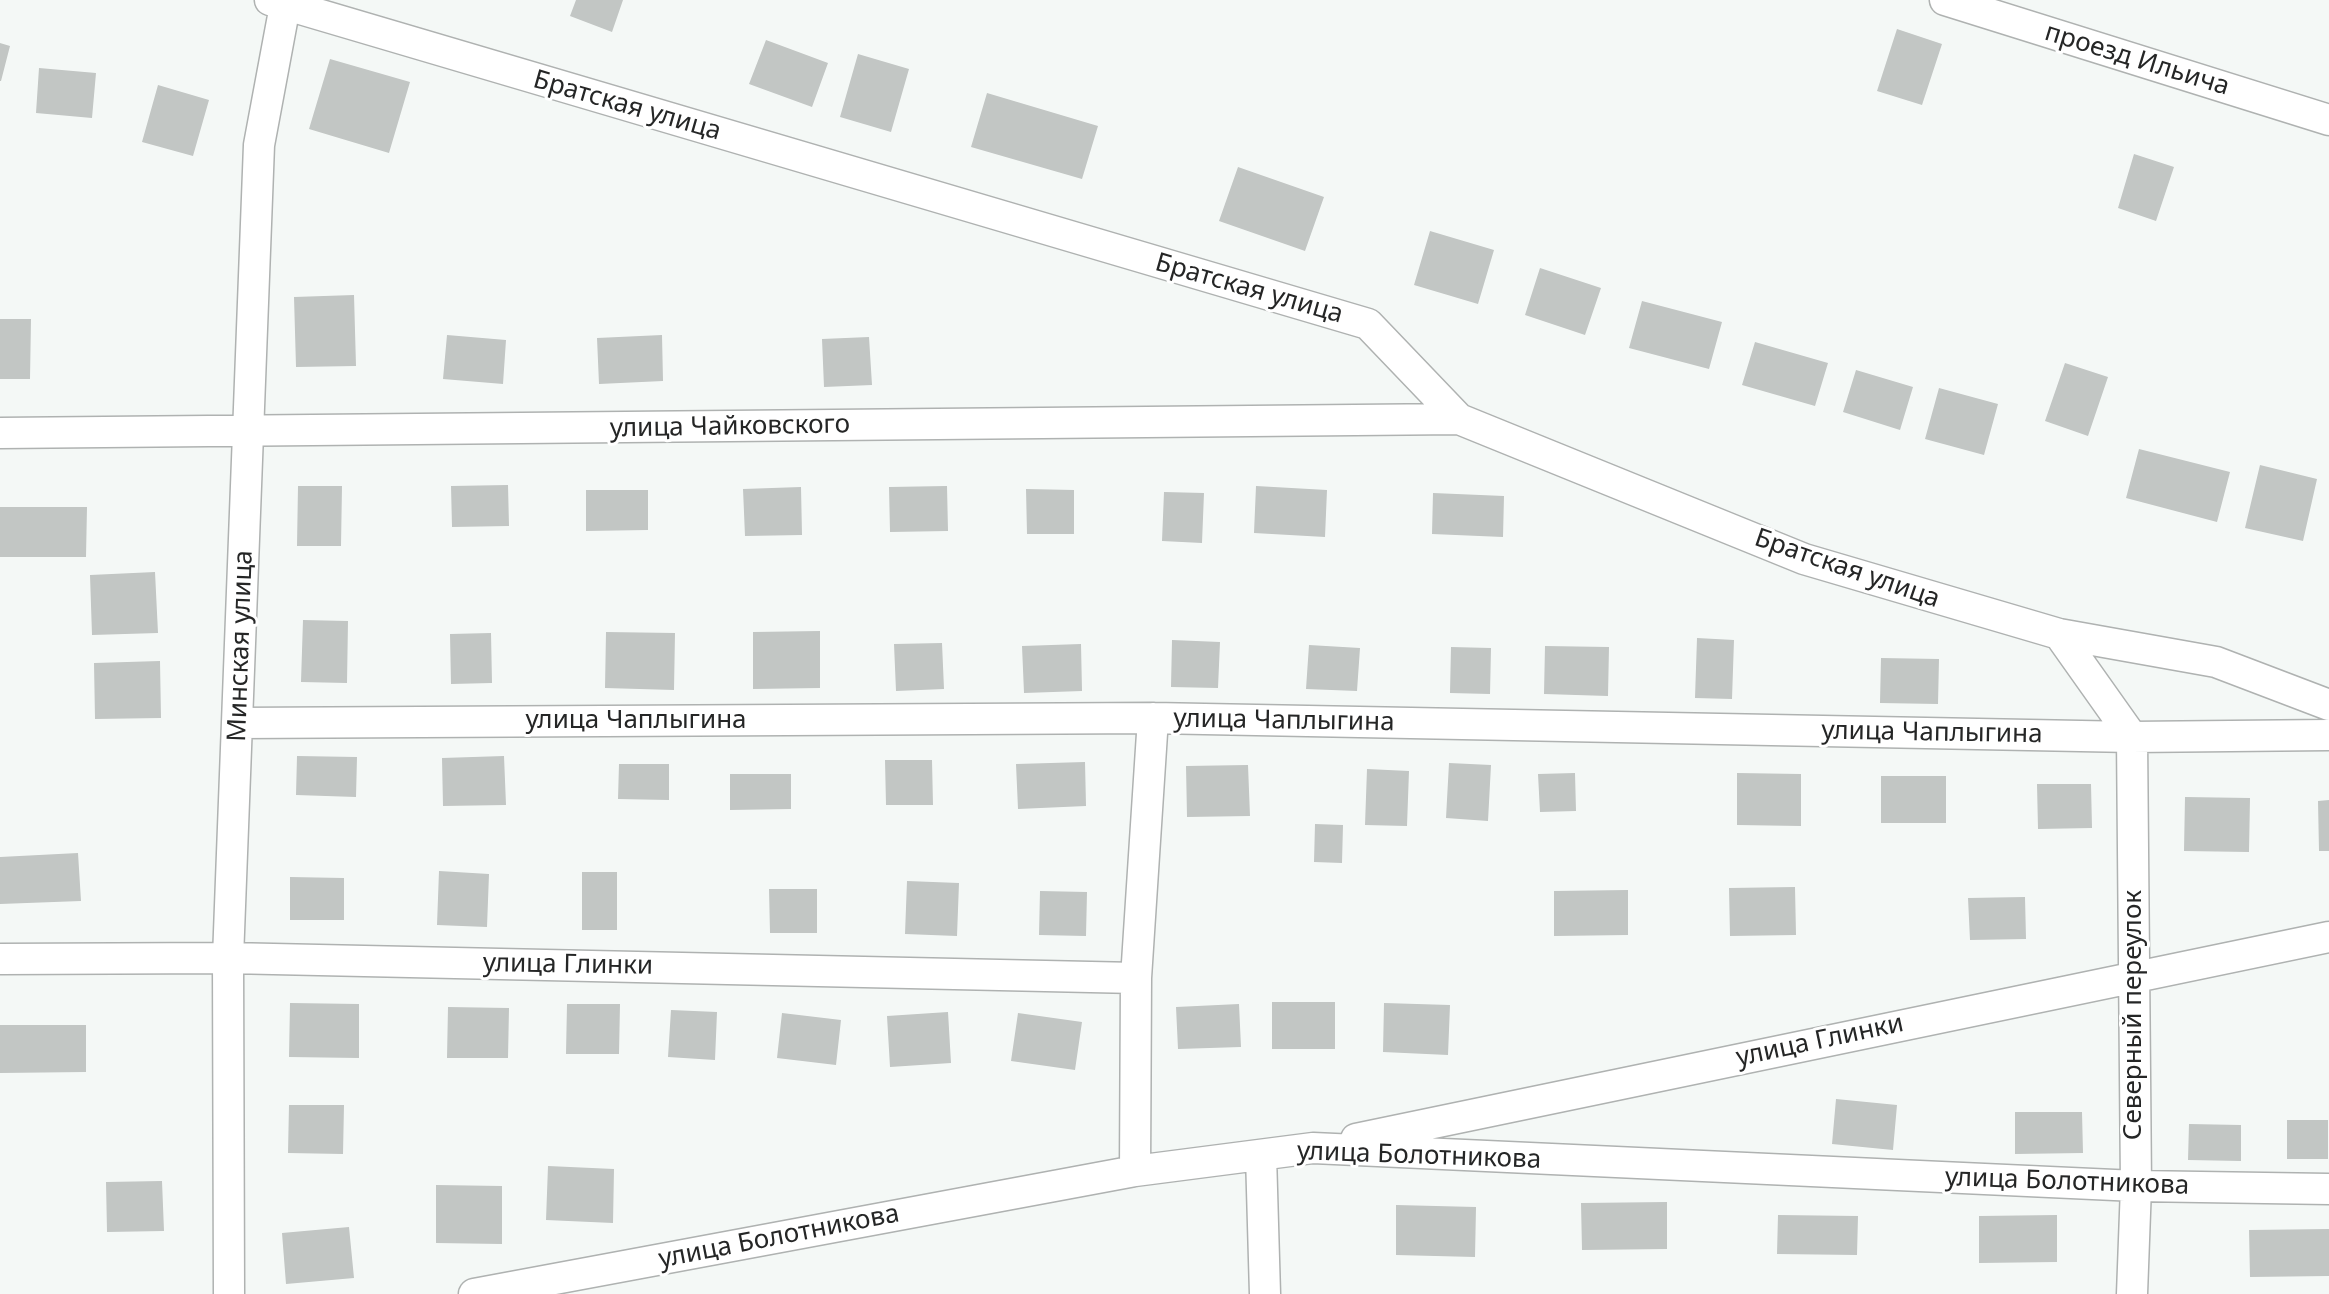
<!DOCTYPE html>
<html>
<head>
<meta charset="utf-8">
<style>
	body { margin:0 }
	canvas { display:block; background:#f4f8f6 }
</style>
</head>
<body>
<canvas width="2329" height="1294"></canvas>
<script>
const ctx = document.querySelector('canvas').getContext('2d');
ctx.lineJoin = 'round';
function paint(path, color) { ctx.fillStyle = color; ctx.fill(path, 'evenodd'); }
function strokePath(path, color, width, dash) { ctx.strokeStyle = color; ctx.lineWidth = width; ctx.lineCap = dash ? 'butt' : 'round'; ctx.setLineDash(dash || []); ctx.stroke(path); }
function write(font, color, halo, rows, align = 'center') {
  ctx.font = font + ' "Noto Sans",sans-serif'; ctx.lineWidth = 6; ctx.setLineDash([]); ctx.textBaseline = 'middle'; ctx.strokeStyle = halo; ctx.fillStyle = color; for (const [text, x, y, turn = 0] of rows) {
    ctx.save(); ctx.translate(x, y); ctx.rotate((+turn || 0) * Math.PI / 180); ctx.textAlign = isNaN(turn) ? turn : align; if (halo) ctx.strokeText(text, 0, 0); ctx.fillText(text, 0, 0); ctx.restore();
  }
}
paint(new Path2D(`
	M576 0H623L612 32 570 16Z
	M1897 29 1942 44 1922 105 1877 91Z
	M766 40 828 63 812 107 749 84Z
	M0 43 10 46 1 81H0Z
	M858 54 909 69 891 132 840 117Z
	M330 59 410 82 389 153 309 129Z
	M39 68 96 73 92 118 36 113Z
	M158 85 209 100 193 156 142 142Z
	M987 93 1098 126 1082 179 971 147Z
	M2134 154 2174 167 2156 221 2118 208Z
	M1238 167 1324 197 1305 251 1219 221Z
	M1430 231 1494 250 1478 304 1414 285Z
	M1540 268 1601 288 1585 335 1525 315Z
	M354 295 356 366 296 367 294 297Z
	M1642 301 1722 322 1709 369 1629 348Z
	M0 319H31L30 379H0Z
	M447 335 506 340 503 384 443 379Z
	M662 335 663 381 599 384 597 338Z
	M869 337 872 385 824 387 822 339Z
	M1755 342 1828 363 1815 406 1742 385Z
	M2065 363 2108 377 2088 436 2045 421Z
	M1856 370 1913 387 1900 430 1843 412Z
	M1939 388 1998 404 1984 455 1925 439Z
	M2139 449 2230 472 2217 522 2126 498Z
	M2260 465 2317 479 2303 541 2245 528Z
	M508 485 509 526 452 527 451 486Z
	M298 486H342L341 546H297Z
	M947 486 948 531 890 532 889 487Z
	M1256 486 1327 490 1325 537 1254 533Z
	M801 487 802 535 745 536 743 489Z
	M1026 489 1074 490V534H1027Z
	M586 490H648V530L586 531Z
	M1164 492 1204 493 1202 543 1162 541Z
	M1433 493 1504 496 1503 537 1432 534Z
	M0 507H87L86 557H0Z
	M155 572 158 633 92 635 90 575Z
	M303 620 348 621 347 683 301 682Z
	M820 631V688L753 689V632Z
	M606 632 675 633 674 690 605 688Z
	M491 633 492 683 451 684 450 634Z
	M1697 638 1734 640 1732 699 1695 698Z
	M1172 640 1220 642 1218 688 1171 687Z
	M942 643 944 689 896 691 894 644Z
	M1081 644 1082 691 1024 693 1022 646Z
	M1309 645 1360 648 1357 691 1306 689Z
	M1545 646 1609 647 1608 696 1544 694Z
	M1451 647 1491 648 1490 694 1450 693Z
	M1881 658 1939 659 1938 704 1880 703Z
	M160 661 161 718 95 719 94 663Z
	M297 756 357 757 356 797 296 795Z
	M504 756 506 805 443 806 442 758Z
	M885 760H932L933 805H886Z
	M1085 762 1086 806 1018 809 1016 764Z
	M1449 763 1491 765 1488 821 1446 818Z
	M619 764H669V800L618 799Z
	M1248 765 1250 816 1187 817 1186 766Z
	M1367 769 1409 771 1407 826 1365 825Z
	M1575 773 1576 811 1540 812 1538 774Z
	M1737 773 1801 774V826L1737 825Z
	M730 774H791V809L730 810Z
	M1881 776H1946V823H1881Z
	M2037 784H2091L2092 828 2038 829Z
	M2185 797 2250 798 2249 852 2184 851Z
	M2329 800V851H2319L2318 801Z
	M1315 824 1343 825 1342 863 1314 862Z
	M78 853 81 901 0 904V857Z
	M439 871 489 874 487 927 437 925Z
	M582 872H617V930H582Z
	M290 877 344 878V920H290Z
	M907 881 959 883 957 936 905 934Z
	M1795 887 1796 935 1730 936 1729 888Z
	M769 889H817V933H770Z
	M1628 890V935L1554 936V891Z
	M1040 891 1087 892 1086 936 1039 935Z
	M2025 897 2026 939 1970 940 1968 898Z
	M1272 1002H1335V1049H1272Z
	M290 1003 359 1004V1058L289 1057Z
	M1384 1003 1450 1005 1448 1055 1383 1052Z
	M567 1004H620L619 1054H566Z
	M1239 1004 1241 1047 1178 1049 1176 1007Z
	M448 1007 509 1008 508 1058H447Z
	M671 1010 717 1012 715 1060 668 1057Z
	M948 1012 951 1063 890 1067 887 1016Z
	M782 1013 841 1020 836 1065 777 1058Z
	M1018 1013 1082 1022 1075 1070 1011 1061Z
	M0 1025H86V1072L0 1073Z
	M1836 1099 1897 1105 1893 1150 1832 1144Z
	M289 1105H344L343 1154 288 1153Z
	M2015 1112H2082L2083 1153 2015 1154Z
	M2287 1120H2328V1159H2287Z
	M2189 1124 2241 1125V1161L2188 1160Z
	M548 1166 614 1169 613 1223 546 1220Z
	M162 1181 164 1231 107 1232 106 1182Z
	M436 1185 502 1186V1244L436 1243Z
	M1667 1202V1249L1582 1250 1581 1203Z
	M1396 1205 1476 1207 1475 1257 1396 1255Z
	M1778 1215 1858 1216 1857 1255 1777 1254Z
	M2057 1215V1262L1979 1263V1216Z
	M349 1227 354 1278 286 1284 282 1233Z
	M2329 1229V1276L2250 1277 2249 1230Z`), '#c2c6c4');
const street = new Path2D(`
	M270 0 1368 324 1459 419 1804 559 2059 634 2132 737 2136 1186 2132 1294
	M1945 0 2329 120
	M0 433 1459 419
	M2059 634 2216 662 2329 705
	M238 723 1153 718 2132 737 2329 735
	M0 959 228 958 1136 978
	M1356 1139 2329 937
	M1261 1155 1265 1294
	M1135 1171 1136 978 1153 718
	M229 1294 228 958 259 145 286 0
	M474 1294 1135 1171 1313 1148 2136 1186 2329 1189`);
strokePath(street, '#afb2b1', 33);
strokePath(street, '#fff', 30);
write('26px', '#252626', '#fff', [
	["проезд Ильича",2137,60,17],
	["Братская улица",627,106,16],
	["Братская улица",1249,289,16],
	["улица Чайковского",730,427,-1],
	["Братская улица",1847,569,19],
	["Минская улица",241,646,-88],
	["улица Чаплыгина",636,721],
	["улица Чаплыгина",1284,721,1],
	["улица Чаплыгина",1932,733,1],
	["улица Глинки",568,965,1],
	["Северный переулок",2134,1015,-90],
	["улица Глинки",1820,1041,-12],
	["улица Болотникова",1419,1156,2],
	["улица Болотникова",2067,1182,2],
	["улица Болотникова",779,1237,-11]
]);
</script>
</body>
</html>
